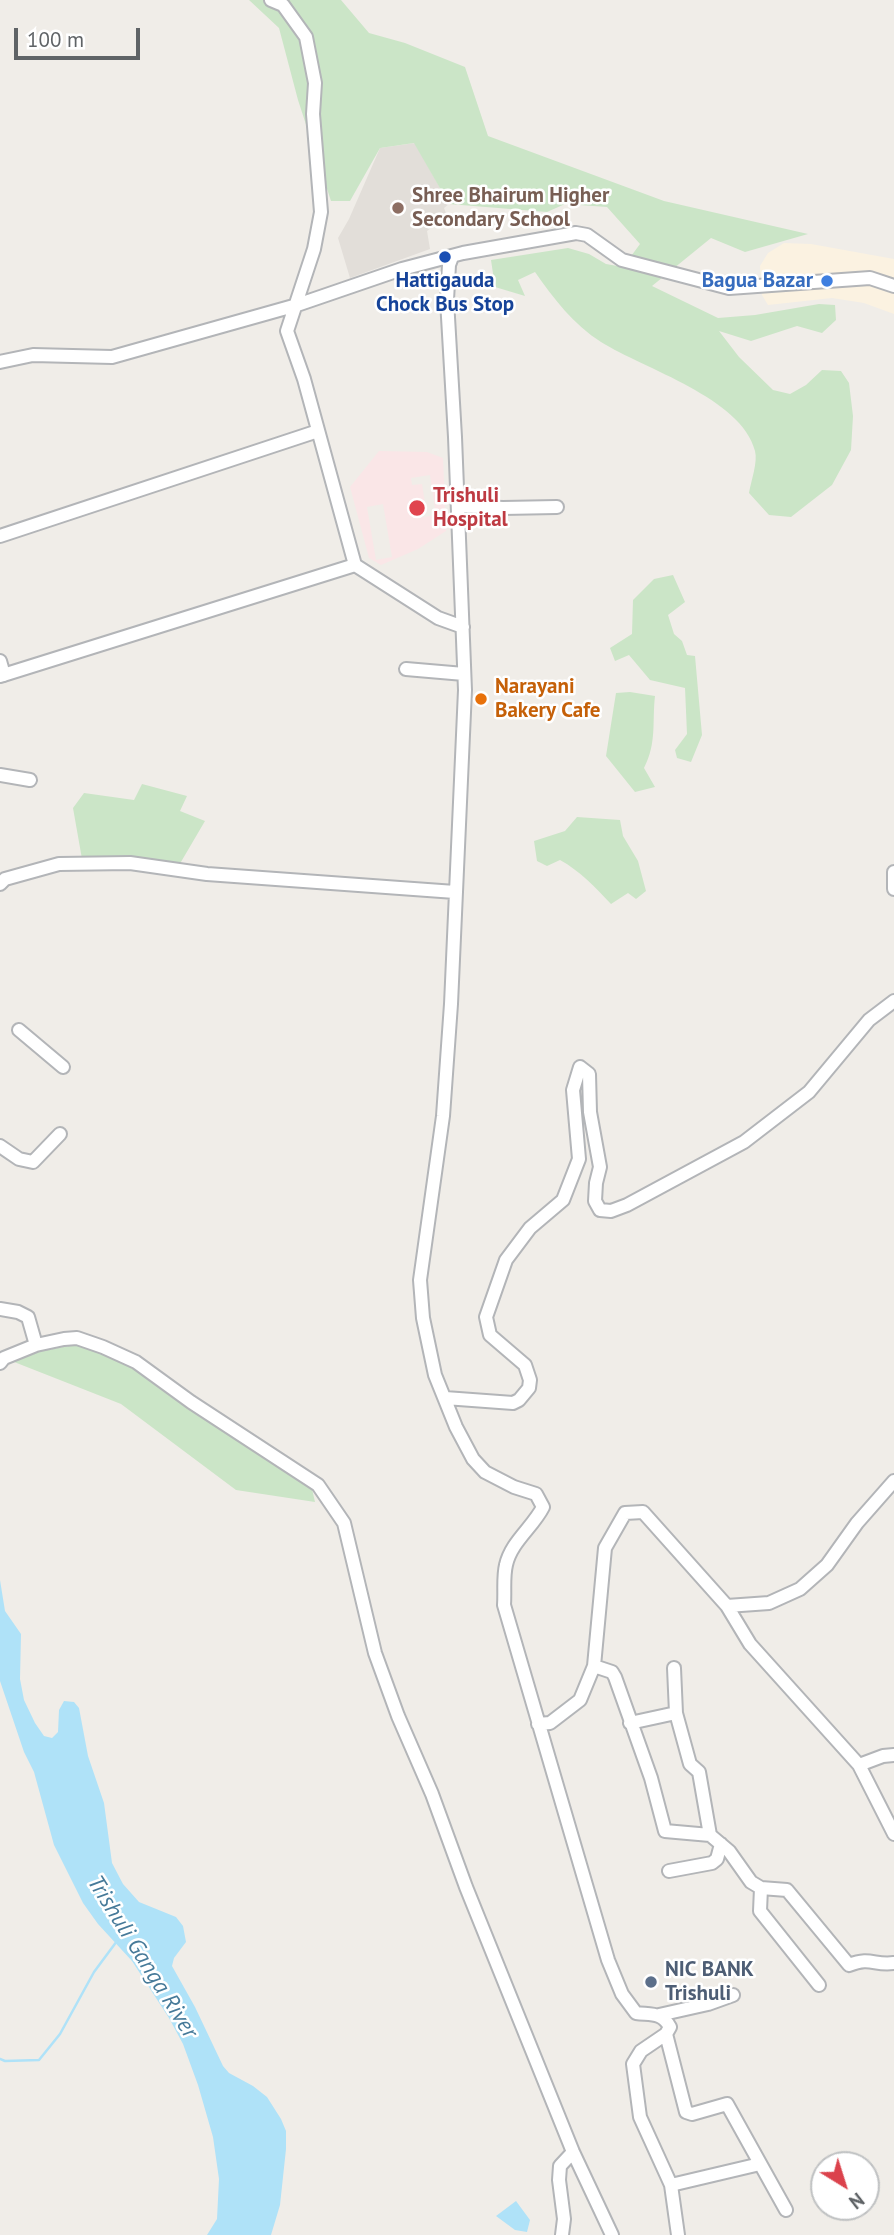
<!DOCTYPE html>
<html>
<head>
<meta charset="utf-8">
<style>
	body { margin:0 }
	#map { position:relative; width:894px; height:2235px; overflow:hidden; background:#f0ede8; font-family:"PT Sans",sans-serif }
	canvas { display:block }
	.north { position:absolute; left:810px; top:2151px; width:70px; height:70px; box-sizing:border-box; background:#fff; border:2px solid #bfc1c2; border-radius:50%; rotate:142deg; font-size:19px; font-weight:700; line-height:28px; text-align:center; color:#5f6366 }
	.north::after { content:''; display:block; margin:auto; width:24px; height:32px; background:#db424c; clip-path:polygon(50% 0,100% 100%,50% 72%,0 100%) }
	.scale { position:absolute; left:14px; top:28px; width:126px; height:32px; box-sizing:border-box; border:4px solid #5f6366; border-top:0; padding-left:9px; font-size:21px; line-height:24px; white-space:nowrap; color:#5f6366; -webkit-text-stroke:5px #fff; paint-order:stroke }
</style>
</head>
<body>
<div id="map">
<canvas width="894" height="2235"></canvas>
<div class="north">N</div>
<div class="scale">100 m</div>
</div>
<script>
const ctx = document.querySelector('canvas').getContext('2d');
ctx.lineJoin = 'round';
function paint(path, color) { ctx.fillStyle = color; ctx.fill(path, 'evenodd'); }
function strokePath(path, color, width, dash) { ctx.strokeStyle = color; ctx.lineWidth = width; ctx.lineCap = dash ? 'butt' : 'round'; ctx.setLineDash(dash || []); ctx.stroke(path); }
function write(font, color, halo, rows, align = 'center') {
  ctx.font = font + ' "PT Sans",sans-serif'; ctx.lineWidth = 5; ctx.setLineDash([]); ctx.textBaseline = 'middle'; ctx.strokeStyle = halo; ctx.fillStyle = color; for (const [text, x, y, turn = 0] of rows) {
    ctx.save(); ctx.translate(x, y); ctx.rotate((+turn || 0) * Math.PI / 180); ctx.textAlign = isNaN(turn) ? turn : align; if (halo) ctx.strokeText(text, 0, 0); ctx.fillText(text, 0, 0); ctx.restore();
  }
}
paint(new Path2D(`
	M784 243 811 244 894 259V314L864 303 832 298 768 305 762 295 760 266 768 253Z`), '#fbf2e1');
paint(new Path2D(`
	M415 143 449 204 444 208 447 216 427 231 430 249 350 278 338 238 349 219 380 148Z`), '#e2ded9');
paint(new Path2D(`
	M379 451 427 452 443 458 446 531 418 549 381 565 369 558 350 487ZM430 475 436 515 418 518 417 510 426 509 422 484 412 485 411 478ZM383 504 392 557 376 560 367 507Z`), '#fae6e7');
paint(new Path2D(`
	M249 0H341L369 33 405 43 465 67 488 136 664 201 808 234 745 252 711 238 652 286 718 318 755 315 819 304 835 305 836 320 822 333 797 326 751 341 719 331 739 357 773 390 790 394 806 385 822 370 841 371 849 383 853 416 851 450 832 485 791 517 769 515 749 493C751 481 758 462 755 451 742 398 644 369 601 342 574 325 553 298 535 272L518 280 525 296 495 287 491 260 568 248 589 254 606 264 623 267 640 244 607 207 565 204 547 212 449 204 414 143 380 148 350 201H331L298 100 279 28Z
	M673 575 685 602 668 615 674 634 682 641 687 655 695 656 702 735 691 762 677 758 675 750 687 734 685 688 650 680 629 655 615 661 610 648 632 634 633 600 654 579Z
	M630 692 655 696C652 722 657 743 644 768L655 787 635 792 606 756 616 693Z
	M142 784 187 796 180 811 205 821 178 867 82 859 73 808 84 793 134 800Z
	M577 817 620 820 623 836 638 861 646 891 636 899 628 893 611 904C595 887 580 871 560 860L547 866 537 861 534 841 565 831Z
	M90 1342 191 1402 310 1480 315 1502 236 1490 121 1404 4 1358Z`), '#cbe5c7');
paint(new Path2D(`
	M0 1580 5 1611 21 1634 20 1679 24 1700 35 1723 44 1736 52 1738 58 1732 59 1710 64 1701 74 1702 79 1708 88 1756 104 1803 112 1863 123 1884 139 1902 176 1917 183 1926 186 1942 174 1958 172 1966 195 2007 223 2066 229 2073 253 2086 267 2097 281 2119 286 2131V2149L280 2205 271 2235H207L217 2219 219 2179 213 2137 198 2085 183 2044 169 2018 132 1961 98 1924 83 1903 54 1845 34 1772 24 1752 0 1681Z
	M516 2201 530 2220 527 2232 515 2230 496 2216Z`), '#afe2f8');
strokePath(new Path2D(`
	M0 2059 5 2061 39 2060 60 2034 94 1972 117 1941`), '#afe2f8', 2.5);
const minor = new Path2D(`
	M271 0 283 5 306 37 315 83 313 114 321 212 314 249 287 331 304 379 355 565 438 618 463 627
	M452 257 449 265 447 300 455 437 465 690 451 1004 443 1116 420 1280 423 1318 435 1375 456 1427 473 1459 485 1472 514 1487 536 1494 543 1507C533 1527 511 1542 506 1565 503 1577 505 1592 504 1605L608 1960 622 1994 636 2013C651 2015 662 2012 670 2027L666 2034 641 2051 633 2064 640 2117 671 2185 678 2235
	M0 362 33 355 112 357 297 305 402 269 463 253 576 233 587 235 622 260 729 288 870 278 894 286
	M458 506 503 508 557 507
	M0 536 318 431
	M0 661 4 675
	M406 669 464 674
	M0 676 355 565
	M0 775 30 780
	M894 872V889
	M0 884 5 879 59 864 130 863 207 874 455 892
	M19 1030 63 1067
	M0 1146 19 1159 33 1162 60 1134
	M0 1309 18 1312 28 1317 36 1345
	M0 1363 4 1358 36 1345 64 1339 77 1338 103 1347 136 1362 191 1402 318 1485 344 1523 375 1653 398 1716 432 1794 466 1887 573 2152 612 2235
	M445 1398 513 1403 519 1400 529 1388 530 1380 525 1365 490 1335 486 1317 506 1260 530 1228 563 1200 579 1159 573 1090 580 1067 589 1074 590 1112 600 1167 596 1183 595 1201 600 1210 611 1211 627 1205 744 1142 809 1092 869 1020 894 1001
	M727 1606 769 1603 800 1589 827 1565 857 1523 894 1481
	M594 1666 612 1672 615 1677 651 1778 665 1831 710 1835 729 1851 751 1882 761 1888 787 1890 849 1965C871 1956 874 1966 894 1963
	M674 1668 676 1713
	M630 1723 676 1713 690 1764 699 1772 710 1835
	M538 1724 550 1723 580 1700 594 1666 605 1548 625 1513 643 1512 727 1606 750 1644 859 1765 894 1834
	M859 1765 883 1756 894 1755
	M669 1871 712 1863 717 1859 721 1844
	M761 1888 760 1911 819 1985
	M659 2015 708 2004 733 1995
	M666 2034 686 2112 692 2114 727 2104 786 2210
	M671 2185 760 2164
	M562 2235 564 2219 559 2180 560 2166 573 2152`);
strokePath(minor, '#b3b5b8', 16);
strokePath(minor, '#fff', 12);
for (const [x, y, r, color] of [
	[398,208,7,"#8d6e63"],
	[445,257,7,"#1a4fb4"],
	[827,281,7,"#3f7fe0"],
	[417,508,9,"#e0444e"],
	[481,699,7,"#e8710a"],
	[651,1982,7,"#5c6f8a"]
]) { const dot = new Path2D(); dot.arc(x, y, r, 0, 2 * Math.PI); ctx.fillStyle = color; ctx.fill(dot); strokePath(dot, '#fff', 2.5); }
write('bold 21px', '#785e54', '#fff', [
	["Shree Bhairum Higher",412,196],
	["Secondary School",412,220]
], 'left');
write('bold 21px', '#164399', '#fff', [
	["Hattigauda",445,281],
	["Chock Bus Stop",445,305]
]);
write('bold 21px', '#366cbe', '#fff', [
	["Bagua Bazar",813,281]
], 'right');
write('bold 21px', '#be3a42', '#fff', [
	["Trishuli",433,496],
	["Hospital",433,520]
], 'left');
write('bold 21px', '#c56008', '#fff', [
	["Narayani",495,687],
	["Bakery Cafe",495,711]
], 'left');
write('bold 21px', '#4e5e75', '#fff', [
	["NIC BANK",665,1970],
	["Trishuli",665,1994]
], 'left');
write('italic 23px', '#467a99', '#fff', [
	["Trishuli Ganga River",142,1957,58]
]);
</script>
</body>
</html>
